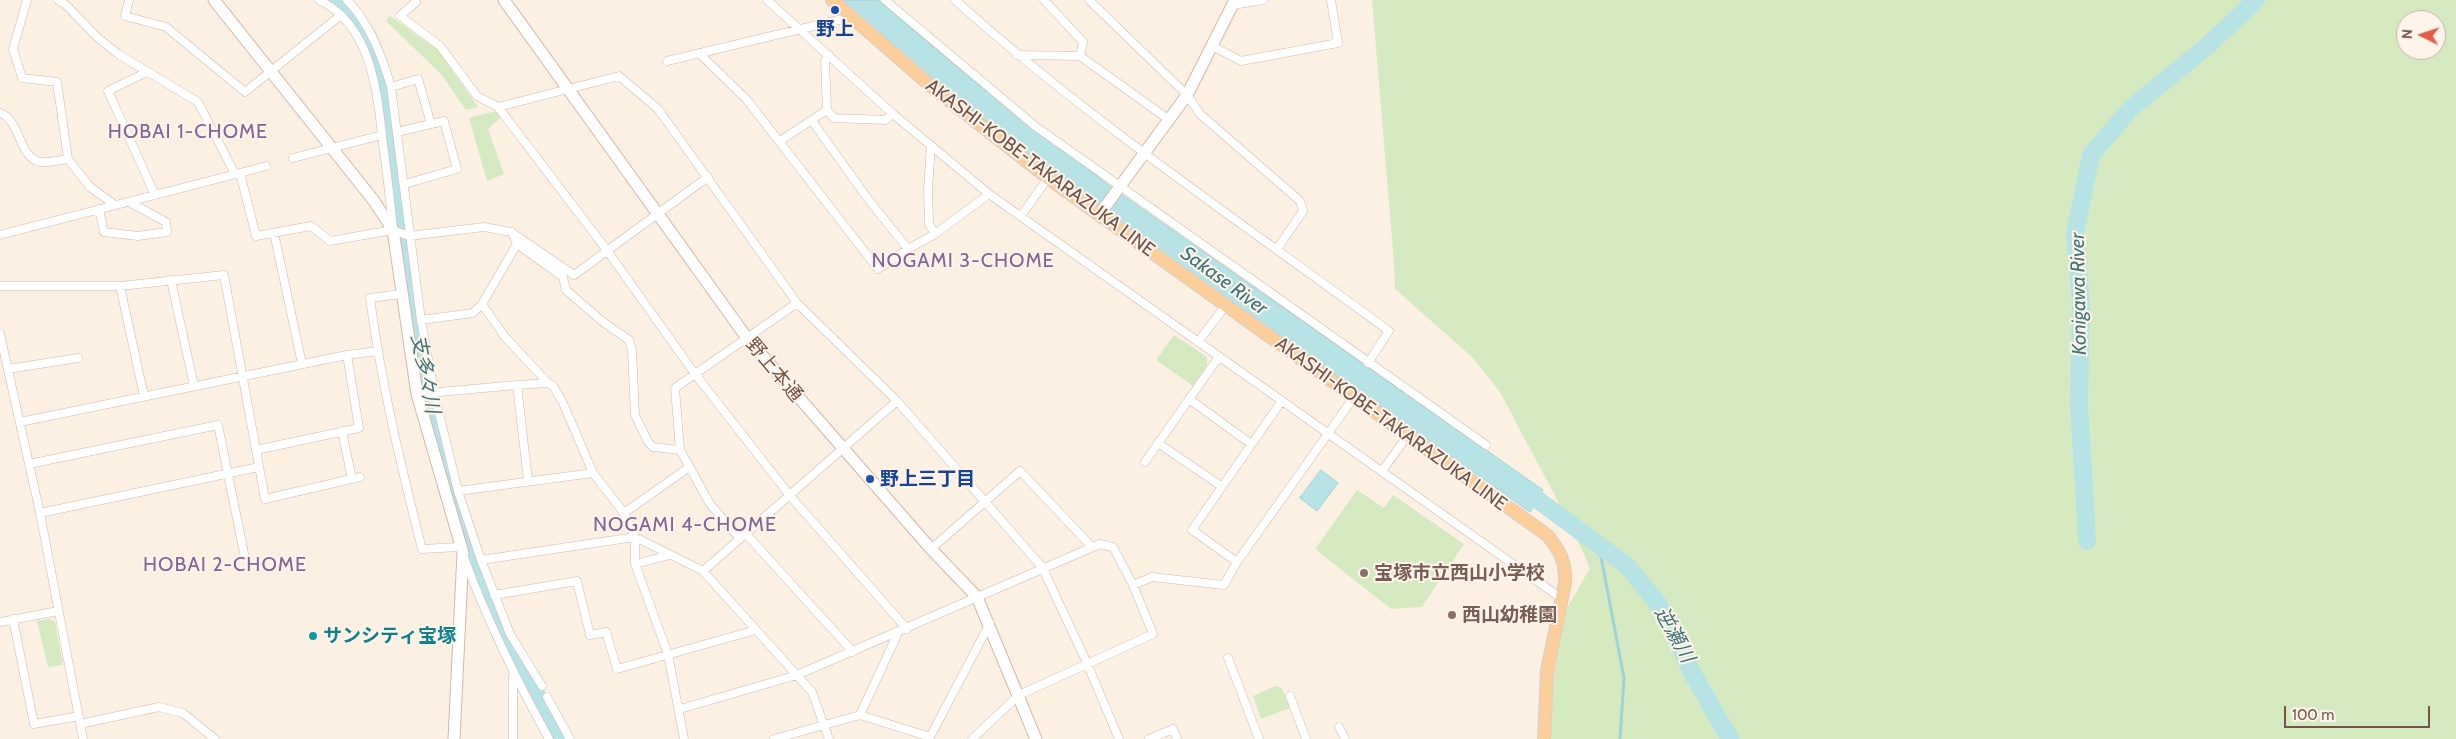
<!DOCTYPE html>
<html>
<head>
<meta charset="utf-8">
<style>
	body { margin:0 }
	#map { position:relative; width:2456px; height:739px; overflow:hidden; background:#fcf0e3; font-family:Cabin,sans-serif }
	canvas { display:block }
	.north { position:absolute; left:2396px; top:10px; width:50px; height:50px; box-sizing:border-box; background:#fff4e9; border:1px solid #c7b4a9; border-radius:50%; rotate:274deg; font-size:14px; font-weight:700; line-height:20px; text-align:center; color:#745449 }
	.north::after { content:''; display:block; margin:auto; width:18px; height:22px; background:#e65c48; clip-path:polygon(50% 0,100% 100%,50% 72%,0 100%) }
	.scale { position:absolute; left:2284px; top:706px; width:146px; height:22px; box-sizing:border-box; border:2px solid #745449; border-top:0; padding-left:6px; font-size:15px; line-height:18px; white-space:nowrap; color:#745449; -webkit-text-stroke:4px #fff4e9; paint-order:stroke }
</style>
</head>
<body>
<div id="map">
<canvas width="2456" height="739"></canvas>
<div class="north">N</div>
<div class="scale">100 m</div>
</div>
<script>
const ctx = document.querySelector('canvas').getContext('2d');
ctx.lineJoin = 'round';
function paint(path, color) { ctx.fillStyle = color; ctx.fill(path, 'evenodd'); }
function strokePath(path, color, width, dash) { ctx.strokeStyle = color; ctx.lineWidth = width; ctx.lineCap = dash ? 'butt' : 'round'; ctx.setLineDash(dash || []); ctx.stroke(path); }
function write(font, color, halo, rows, align = 'center') {
  ctx.font = font + ' Cabin,"Noto Sans JP",sans-serif'; ctx.lineWidth = 4; ctx.setLineDash([]); ctx.textBaseline = 'middle'; ctx.strokeStyle = halo; ctx.fillStyle = color; for (const [text, x, y, turn = 0] of rows) {
    ctx.save(); ctx.translate(x, y); ctx.rotate((+turn || 0) * Math.PI / 180); ctx.textAlign = isNaN(turn) ? turn : align; if (halo) ctx.strokeText(text, 0, 0); ctx.fillText(text, 0, 0); ctx.restore();
  }
}
paint(new Path2D(`
	M1372 0H2456V739H1548L1549 703 1563 615 1590 568 1573 530 1500 392 1472 357 1395 289 1394 263ZM2406 20H2436V50H2406Z
	M390 16 438 50 478 107 466 110 441 74 386 21Z
	M496 111 500 118 488 129 504 174 487 181 469 118Z
	M1174 335 1207 357V365L1193 386 1156 360Z
	M1357 490 1384 508 1393 495 1464 544 1422 607 1391 609 1315 549Z
	M49 619 55 622 63 665 48 667 37 621Z
	M1275 686 1282 688 1290 708 1261 719 1253 696Z`), '#d6eac2');
const water = new Path2D(`
	M840 0H878L969 77 1111 187 1543 490 1530 512 1096 206 947 94Z
	M1321 470 1338 483 1317 511 1300 498Z`);
paint(water, '#b8e3e6');
strokePath(water, '#9ed4d7', 1);
strokePath(new Path2D(`
	M1599 546 1624 678 1620 739`), '#9ed4d7', 3);
strokePath(new Path2D(`
	M337 0 356 19 369 39 379 64 389 123 424 381 449 478 486 589 512 651 561 739
	M1519 486 1626 565 1656 601 1673 630 1691 671 1730 739
	M2087 541 2079 403 2081 304 2075 233 2091 155 2131 108 2205 48 2256 0`), '#b8e3e6', 18);
const street = new Path2D(`
	M27 0 13 49 22 78 57 82 68 159 90 187 115 205
	M58 0 65 4 97 37 118 54 198 102 235 174
	M129 0 125 16 166 27 245 92 341 15
	M319 0C372 26 377 91 383 144 387 172 390 200 393 228
	M347 0C370 24 382 56 391 87L421 320 434 392 458 491 481 560 510 634 542 686
	M415 0 416 2 400 16 440 46 477 96 498 107 606 249 695 374 791 497 907 629
	M767 0 893 114 989 194 1561 598
	M885 0 1035 126 1486 445
	M955 0C1090 121 1243 224 1389 331L1368 363
	M1044 0 1083 42 1080 56 1168 119
	M1089 0 1187 95 1200 114 1300 201 1303 211 1277 249
	M1233 5 1263 0
	M1212 46 1241 61 1338 43 1331 0
	M700 54 747 100 878 269 908 249 935 234 989 194
	M829 55 825 61 827 110 834 118 885 120 893 114
	M1017 55 1080 56
	M667 61 851 17
	M147 72 108 91 155 195
	M391 87 418 79 431 124
	M498 107 619 76 658 109 797 303 897 401 1042 567 1087 663 1119 739
	M0 113C21 120 18 158 41 162 49 163 60 160 68 159
	M812 121 868 199 908 249
	M397 132 444 121 457 169 405 184
	M780 141 827 110
	M931 146 928 189 929 224 935 234
	M293 158 382 135
	M240 173 266 166
	M99 209 104 232 138 236 167 232 166 222 129 202
	M1021 216 1048 178
	M512 232 517 244 563 277 566 290 603 322 629 340 632 350 635 415 648 442 653 447 680 450
	M274 233 302 364
	M0 235 240 173 256 236 311 226 330 241 393 230 409 236 484 227 511 232 574 275 708 177
	M171 280 194 386
	M0 286H120L224 275 265 499 360 477
	M120 286 144 396
	M401 294 370 298C381 383 401 466 422 549L460 547
	M482 304 505 337 548 383
	M421 320 473 313 482 304 517 244
	M0 334 40 513 83 739
	M1198 342 1226 305
	M8 369 78 358
	M517 385 528 481
	M417 394 517 385 548 383 553 386 563 403 593 473 624 513 635 537 703 571 812 692 829 739
	M1189 399 1251 444
	M20 422 347 355 377 351
	M342 431 352 479
	M1158 443 1221 486
	M256 450 359 428 347 355
	M1145 462 1218 358
	M29 464 218 425 244 553
	M1382 471 1408 435
	M458 491 593 473
	M40 513 259 467
	M624 513 688 468
	M746 534 853 652
	M740 539 710 504 680 450 675 388 797 303
	M931 549 1020 471 1092 547
	M465 560C488 623 517 681 549 739
	M481 560 635 537V564L668 654 684 739
	M1237 562 1192 530 1281 402
	M635 564 670 555
	M703 571 897 401
	M494 595 577 581 590 635 606 632 617 669 756 630
	M13 619 34 724 79 716
	M0 622 58 611
	M1228 658 1259 739
	M1290 696 1306 739
	M547 697 570 739
	M680 709 797 675 1100 544 1113 547 1133 585 1152 577 1224 585 1237 562 1354 397
	M860 715 930 737 990 623
	M80 724 159 707 183 713 215 739
	M1339 727 1345 739
	M513 739V675
	M774 739 860 715 898 633
	M972 739 1019 695 1153 634 1133 585
	M1149 739 1173 729 1177 739`);
const secondary = new Path2D(`
	M214 0 374 201 393 230 417 394 463 553 454 739
	M504 0 747 338 931 549 977 597 1036 739
	M1099 215 1187 95 1235 0`);
const primary = new Path2D(`
	M832 0 933 88 1048 178 1547 535C1560 550 1566 563 1565 583L1547 671 1544 739`);
strokePath(street, '#d0b9ad', 9);
strokePath(secondary, '#d3b8aa', 13);
strokePath(primary, '#d8cfcc', 14);
strokePath(street, '#fff', 8);
strokePath(secondary, '#fff', 11);
strokePath(primary, '#fbce9c', 12);
for (const [x, y, r, color] of [
	[835,10,5,"#1a4fb4"],
	[870,479,5,"#1a4fb4"],
	[1364,573,5,"#8d6e63"],
	[1452,615,5,"#8d6e63"],
	[313,636,5,"#0f9aa8"]
]) { const dot = new Path2D(); dot.arc(x, y, r, 0, 2 * Math.PI); ctx.fillStyle = color; ctx.fill(dot); strokePath(dot, '#fff4e9', 2); }
write('bold 19px', '#164399', '#fff4e9', [
	["野上",835,29],
	["野上三丁目",880,479,"left"]
]);
write('19px', '#745449', '#fff4e9', [
	["AKASHI-KOBE-TAKARAZUKA LINE",1040,168,37],
	["野上本通",774,370,50],
	["AKASHI-KOBE-TAKARAZUKA LINE",1391,424,36]
]);
write('bold 19px', '#785e54', '#fff4e9', [
	["宝塚市立西山小学校",1374,573],
	["西山幼稚園",1462,615]
], 'left');
write('bold 19px', '#0d838f', '#fff4e9', [
	["サンシティ宝塚",323,636]
], 'left');
ctx.letterSpacing = '1px';
write('20px', '#826598', '#fff4e9', [
	["HOBAI 1-CHOME",188,132],
	["NOGAMI 3-CHOME",963,261],
	["NOGAMI 4-CHOME",685,525],
	["HOBAI 2-CHOME",225,565]
]);
ctx.letterSpacing = '0px';
write('italic 20px', '#3d767a', '#fff4e9', [
	["Sakase River",1224,281,36],
	["Konigawa River",2079,294,-91],
	["支多々川",425,374,79],
	["逆瀬川",1674,635,61]
]);
</script>
</body>
</html>
